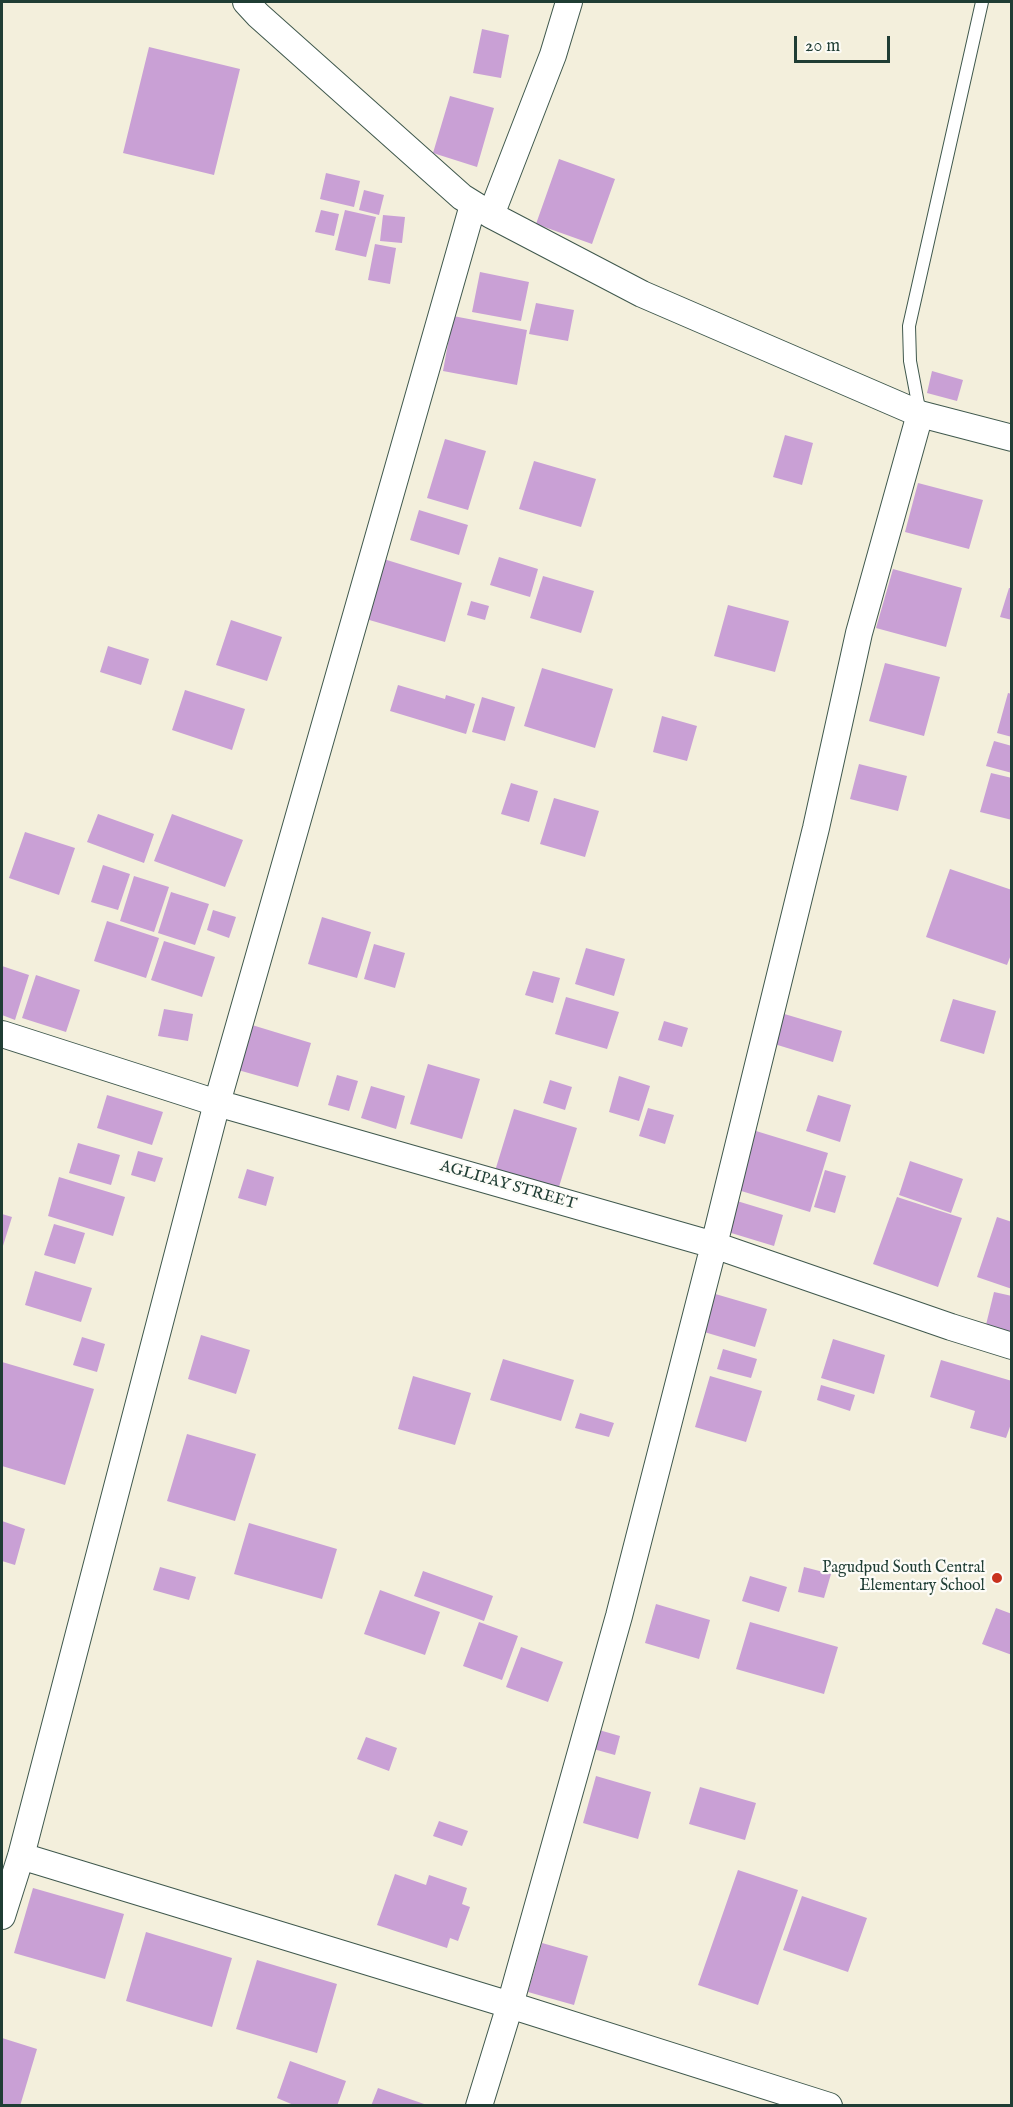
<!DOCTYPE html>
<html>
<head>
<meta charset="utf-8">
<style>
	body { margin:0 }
	#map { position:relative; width:1013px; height:2107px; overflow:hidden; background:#f3efdc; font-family:"IM FELL English",serif }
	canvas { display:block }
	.frame { position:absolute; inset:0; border:3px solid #1f3d34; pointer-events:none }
	.scale { position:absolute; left:794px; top:36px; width:96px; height:27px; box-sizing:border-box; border:3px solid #1f3d34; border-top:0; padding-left:8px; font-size:18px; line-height:21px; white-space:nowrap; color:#1f3d34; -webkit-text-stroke:4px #fdfcf7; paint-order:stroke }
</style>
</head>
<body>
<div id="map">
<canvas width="1013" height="2107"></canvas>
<div class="frame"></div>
<div class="scale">20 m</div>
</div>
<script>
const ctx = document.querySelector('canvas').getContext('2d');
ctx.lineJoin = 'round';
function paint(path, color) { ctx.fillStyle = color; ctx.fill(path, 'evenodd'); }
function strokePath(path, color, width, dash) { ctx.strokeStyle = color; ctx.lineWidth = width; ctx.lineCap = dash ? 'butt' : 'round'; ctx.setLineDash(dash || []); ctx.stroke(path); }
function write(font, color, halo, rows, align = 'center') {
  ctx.font = font + ' "IM FELL English",serif'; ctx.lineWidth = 4.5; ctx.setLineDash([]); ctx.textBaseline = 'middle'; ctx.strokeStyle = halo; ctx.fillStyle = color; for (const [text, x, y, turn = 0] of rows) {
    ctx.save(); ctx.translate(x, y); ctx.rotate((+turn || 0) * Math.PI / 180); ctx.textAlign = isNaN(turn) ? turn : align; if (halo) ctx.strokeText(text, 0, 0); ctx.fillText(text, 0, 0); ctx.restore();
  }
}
paint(new Path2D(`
	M482 29 509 35 501 78 473 73Z
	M149 47 240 69 214 175 123 153Z
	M450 96 494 108 477 167 433 153Z
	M559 159 615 179 592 244 536 224Z
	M326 173 360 181 354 207 320 199Z
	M364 190 384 195 379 215 359 210Z
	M321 210 339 214 334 236 315 232Z
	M345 210 376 217 366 257 335 250Z
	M383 215 405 217 402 243 380 241Z
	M375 244 396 248 390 284 368 280Z
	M480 272 529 282 521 321 472 312Z
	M536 303 574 310 568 341 529 334Z
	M453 316 527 330 517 385 443 371Z
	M932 371 963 380 957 401 927 393Z
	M785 435 813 443 802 485 773 477Z
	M445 439 486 451 468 510 427 498Z
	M534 461 596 479 581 527 519 509Z
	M918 483 983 500 969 549 905 532Z
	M419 510 468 525 459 555 410 540Z
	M377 557 462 583 445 642 359 617Z
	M499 557 538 569 530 597 490 585Z
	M893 569 962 588 946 647 876 628Z
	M543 576 594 591 581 633 530 618Z
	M1009 588H1012V620L1000 617Z
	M471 601 489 606 485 620 467 615Z
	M728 605 789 621 775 672 714 656Z
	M231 620 282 637 267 681 216 665Z
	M108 646 149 659 141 685 100 672Z
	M885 663 940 677 924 736 869 721Z
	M542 668 613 689 595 748 524 726Z
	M398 685 445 699 446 695 475 704 466 734 390 711Z
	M185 690 245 709 232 750 172 730Z
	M1008 693 1012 694V737L997 733Z
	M482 697 515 707 505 741 472 732Z
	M662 716 697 726 687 761 653 752Z
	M994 741 1012 746V773L986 766Z
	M859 764 907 776 898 811 850 799Z
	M991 773 1012 778V820L980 812Z
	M511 783 538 791 529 822 501 814Z
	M554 798 599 811 585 857 540 844Z
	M98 814 154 834 144 863 87 842Z
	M172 814 243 840 225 887 154 861Z
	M25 832 75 848 59 895 9 878Z
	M103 865 130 874 118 910 91 902Z
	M950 869 1012 890V952L1007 965 926 937Z
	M134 876 169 887 154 932 120 921Z
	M171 892 209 904 195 945 158 933Z
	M213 910 236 917 229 938 207 930Z
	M322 917 371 932 357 978 308 964Z
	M107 921 159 938 146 978 94 961Z
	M164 941 215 957 202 997 151 980Z
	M374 944 405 953 395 988 364 979Z
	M586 948 625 959 614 996 575 984Z
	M2 966 29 975 15 1020 2 1015Z
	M533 971 560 978 553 1003 525 995Z
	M36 975 80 990 66 1032 22 1018Z
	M566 997 619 1012 607 1049 555 1034Z
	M953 999 996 1011 984 1054 940 1041Z
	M164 1009 193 1014 188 1041 158 1036Z
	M781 1013 842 1031 833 1062 771 1043Z
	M664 1021 688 1028 682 1047 658 1040Z
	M252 1025 311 1043 298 1087 238 1070Z
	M428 1064 480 1079 462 1139 410 1124Z
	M337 1075 358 1081 349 1111 328 1105Z
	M619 1076 650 1086 639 1121 609 1112Z
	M550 1080 572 1087 565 1110 543 1103Z
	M371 1086 405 1096 396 1129 361 1118Z
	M107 1095 163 1112 152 1145 97 1128Z
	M818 1095 851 1105 840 1142 806 1131Z
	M648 1108 674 1115 665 1144 639 1136Z
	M514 1109 577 1128 558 1190 495 1171Z
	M756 1131 828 1153 810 1212 738 1190Z
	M78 1143 120 1155 111 1185 69 1173Z
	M138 1151 163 1158 155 1182 131 1175Z
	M910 1161 963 1179 951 1213 899 1195Z
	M247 1169 274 1177 266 1206 238 1198Z
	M825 1170 846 1176 835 1213 814 1207Z
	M59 1177 125 1197 113 1236 48 1216Z
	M897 1197 962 1218 938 1287 873 1264Z
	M737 1201 783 1215 774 1246 728 1232Z
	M2 1214 12 1217 2 1249Z
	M997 1217 1012 1222V1289L977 1277Z
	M54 1224 85 1233 75 1264 44 1255Z
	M35 1271 92 1288 81 1322 25 1305Z
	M705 1291 767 1309 755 1347 694 1329Z
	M994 1292 1012 1296V1340L984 1333Z
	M201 1335 250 1350 236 1394 188 1379Z
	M82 1337 105 1344 97 1372 73 1365Z
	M833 1339 885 1355 874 1394 821 1378Z
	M723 1349 757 1359 751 1378 717 1369Z
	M503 1359 574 1380 561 1421 490 1400Z
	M941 1360 1012 1381V1421L1006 1438 970 1428 975 1411 930 1397Z
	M2 1362 94 1389 65 1485 2 1466Z
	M413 1376 471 1393 455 1445 398 1429Z
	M710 1376 762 1391 746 1442 695 1427Z
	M821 1385 855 1395 850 1411 817 1400Z
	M580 1413 614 1423 609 1437 575 1428Z
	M187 1434 256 1454 235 1521 167 1501Z
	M2 1521 25 1529 15 1565 2 1561Z
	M249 1523 337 1549 322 1599 234 1574Z
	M160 1567 196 1577 189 1600 153 1590Z
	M804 1567 831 1574 824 1598 798 1592Z
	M423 1571 493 1596 484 1621 414 1596Z
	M750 1576 787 1587 779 1612 742 1601Z
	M380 1590 440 1612 425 1655 364 1634Z
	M656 1604 710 1620 699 1659 645 1643Z
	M996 1608 1012 1614V1655L982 1644Z
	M479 1622 518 1636 502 1680 463 1666Z
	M750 1622 838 1647 824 1694 736 1669Z
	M521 1647 563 1662 548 1702 506 1687Z
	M592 1728 620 1736 615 1755 586 1747Z
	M366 1737 397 1748 389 1771 357 1759Z
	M596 1776 651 1792 638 1839 583 1823Z
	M700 1787 756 1803 745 1840 689 1824Z
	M439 1821 468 1831 462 1846 433 1836Z
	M738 1870 798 1890 758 2005 698 1985Z
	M395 1874 426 1885 429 1875 467 1888 462 1904 470 1907 458 1941 450 1938 447 1948 377 1925Z
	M33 1888 124 1914 105 1979 14 1953Z
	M802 1896 867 1918 848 1972 783 1950Z
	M146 1932 232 1958 212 2027 126 2001Z
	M542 1943 588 1956 574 2005 528 1992Z
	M257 1960 337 1984 317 2053 236 2029Z
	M2 2038 37 2049 20 2106H2Z
	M290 2061 346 2081 337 2106H296L277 2098Z
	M378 2088 427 2105V2106H371Z`), '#c9a0d5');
const service = new Path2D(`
	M920 414 910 361 909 326 982 2`);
const minor = new Path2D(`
	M246 2 258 15 462 197 491 215 642 294 920 414 1012 438
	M491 215 553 55 569 2
	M2 1034 217 1103 714 1245 951 1327 1012 1346
	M21 1856 510 2005 829 2106
	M2 1916 21 1856 217 1103 473 205
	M479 2106 510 2005 619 1616 714 1245 816 828 859 633 920 414`);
strokePath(service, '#3f584d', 14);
strokePath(minor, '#3f584d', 28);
strokePath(service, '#fff', 12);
strokePath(minor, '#fff', 26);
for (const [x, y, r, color] of [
	[997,1578,6,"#c8321e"]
]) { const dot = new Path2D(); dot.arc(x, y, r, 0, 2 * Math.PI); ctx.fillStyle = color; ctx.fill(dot); strokePath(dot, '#fdfcf7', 2); }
write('16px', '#1f3d34', '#fdfcf7', [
	["AGLIPAY STREET",508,1186,16]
]);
write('16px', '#1f3d34', '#fdfcf7', [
	["Pagudpud South Central",985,1569],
	["Elementary School",985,1587]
], 'right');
</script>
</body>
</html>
